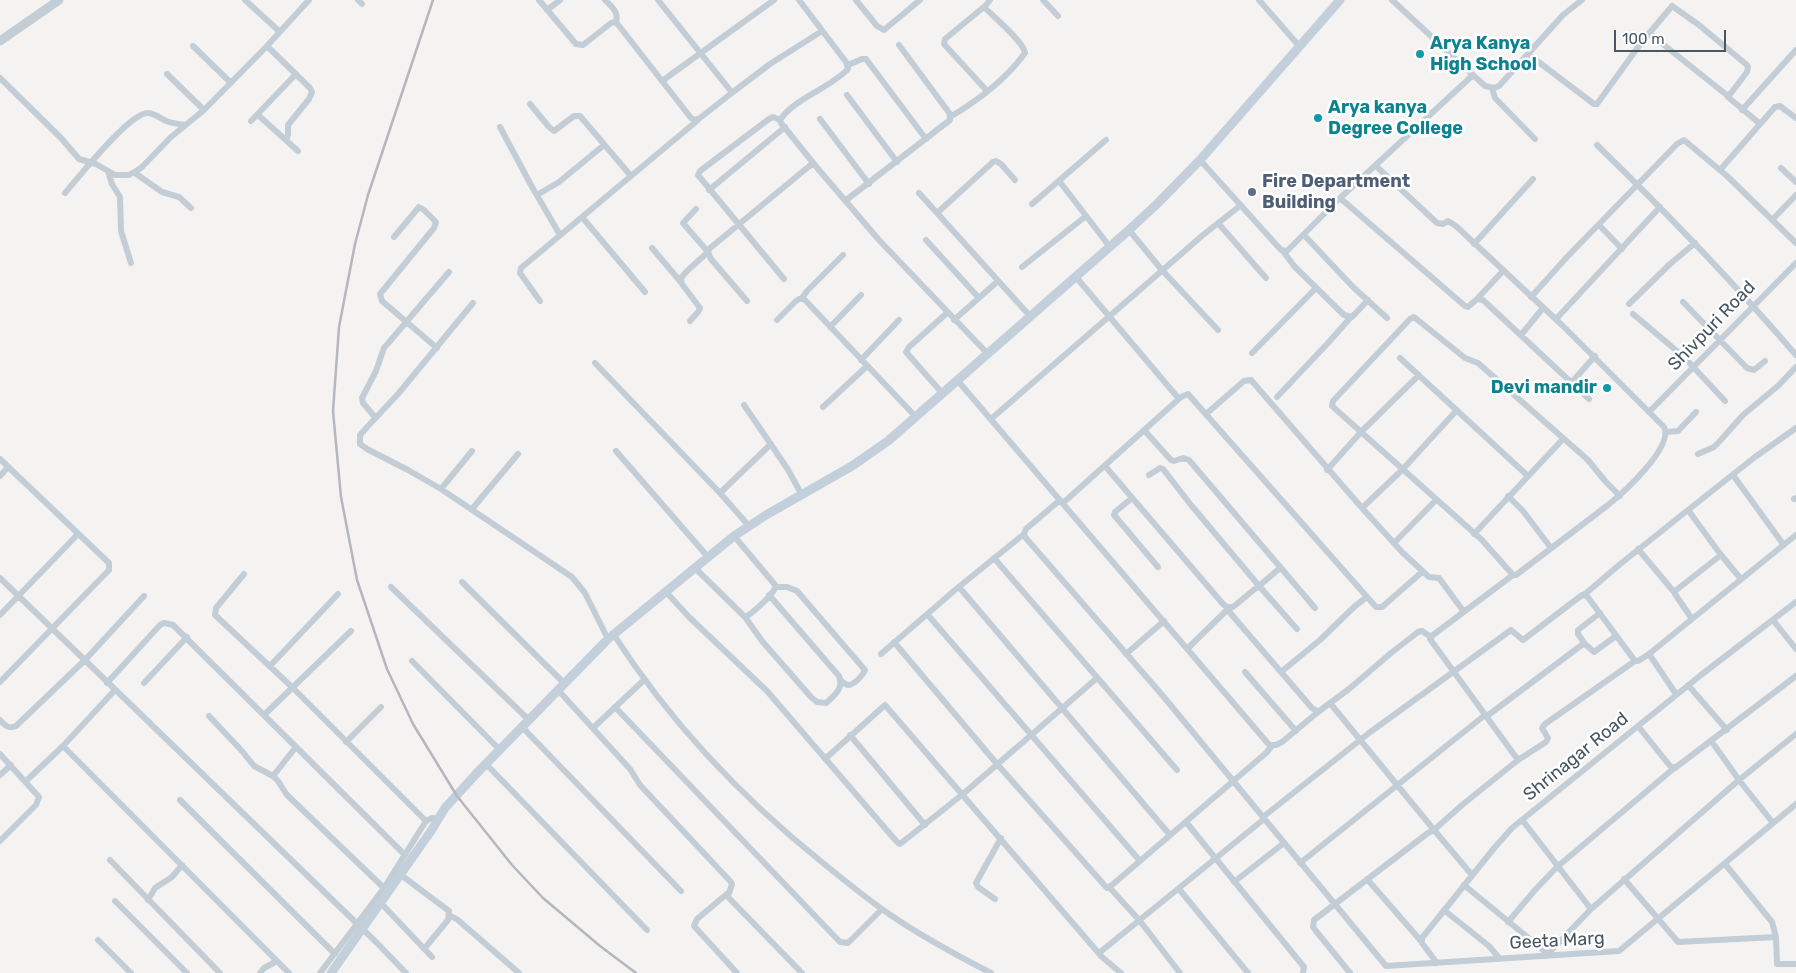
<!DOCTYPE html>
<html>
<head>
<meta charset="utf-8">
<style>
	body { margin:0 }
	#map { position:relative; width:1796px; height:973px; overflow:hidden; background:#f5f2f2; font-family:Rubik,sans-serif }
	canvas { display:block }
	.scale { position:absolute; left:1614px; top:30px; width:112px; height:22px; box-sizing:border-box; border:2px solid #475662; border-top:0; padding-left:6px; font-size:15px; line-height:18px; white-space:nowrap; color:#475662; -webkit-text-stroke:4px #fff; paint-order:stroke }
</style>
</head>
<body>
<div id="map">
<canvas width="1796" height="973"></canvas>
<div class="scale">100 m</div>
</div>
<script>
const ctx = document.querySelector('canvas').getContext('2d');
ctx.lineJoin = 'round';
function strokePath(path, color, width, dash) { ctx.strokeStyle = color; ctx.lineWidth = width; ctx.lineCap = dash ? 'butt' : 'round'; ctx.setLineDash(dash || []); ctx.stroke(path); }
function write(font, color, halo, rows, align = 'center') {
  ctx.font = font + ' Rubik,sans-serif'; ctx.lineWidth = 5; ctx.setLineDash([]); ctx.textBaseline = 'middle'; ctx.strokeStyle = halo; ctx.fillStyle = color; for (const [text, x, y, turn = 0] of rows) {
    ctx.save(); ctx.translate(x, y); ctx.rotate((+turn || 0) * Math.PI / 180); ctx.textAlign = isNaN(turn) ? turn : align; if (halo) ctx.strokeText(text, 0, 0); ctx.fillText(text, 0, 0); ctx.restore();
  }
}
strokePath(new Path2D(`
	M245 0 280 32
	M358 0 362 4
	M539 0 576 44 583 45 611 23 616 22 691 118 695 120 700 118 733 92
	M605 0C612 7 619 12 616 22
	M658 0 730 90 733 92 770 64 822 31
	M799 0 846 62 848 69C829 89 796 97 780 120L781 123 819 170 879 240 987 353
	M856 0 877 26 884 30 920 0
	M1043 0 1058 16
	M1259 0 1300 47
	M1392 0 1485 86 1494 88 1499 86 1563 15 1582 0
	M985 6 945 39 944 44 987 91
	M547 10 560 0
	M1649 33 1728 96
	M193 46 231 83
	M267 46 310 88 312 92 309 99 288 125V135L286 140
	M1528 54 1594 104H1597L1641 43 1672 6 1699 25 1747 65 1748 67 1747 72 1728 97 1759 123
	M848 65 862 59H866L926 139
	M167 74 204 110
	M0 78 61 138 79 159 96 164 115 175H129L141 168 171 137 204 110 267 46 309 0
	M662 81 774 0
	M1492 88 1495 98 1535 139
	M847 95 897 162
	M530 104 549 127 554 131 574 116H580L631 176
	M1742 110 1796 50
	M258 115 298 151
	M950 117C977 101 1007 78 1025 53 1024 42 994 17 985 8L986 5 990 0
	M820 119 869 184
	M780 120 773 117 769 119 700 171 698 175 784 279
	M251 121 296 74
	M500 127 531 185 560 235
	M1597 145C1667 213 1733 282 1796 355
	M1200 160 1281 250 1287 251 1340 198 1473 75
	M1376 166 1437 223 1443 224 1448 221 1456 226 1562 325 1664 427C1674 447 1623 493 1608 505L1516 575H1513L1482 540 1332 406 1333 401 1410 319 1414 317 1465 358 1478 363 1588 460 1605 481 1620 496
	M1781 168 1796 182
	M1720 170 1775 107 1780 106 1796 118
	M108 171 112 184 120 197 121 231 131 263
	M135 173 162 192 179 197 191 208
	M1060 182 1110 247
	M709 190 785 127
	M65 193C78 178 130 112 148 113 154 113 160 118 166 121 172 123 178 124 185 125
	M919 193 1030 316
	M537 195 559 182 604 145
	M1340 198 1465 306 1468 307 1477 299 1483 300 1589 399
	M845 201 950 120V114L899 45
	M1032 204 1106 140
	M937 213 993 162 996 161 1001 164 1015 180
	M582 217 645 292
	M1773 219 1796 195
	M1218 223 1266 278
	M1599 225 1622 249
	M1129 230 1161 269 1218 330
	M1304 235 1353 287 1387 318
	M394 237 419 207 424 210 436 222 434 228 380 294 382 301 437 348
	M926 240 979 298
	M1474 244 1533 179
	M652 248 680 281
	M1283 251 1294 266 1344 315 1352 317 1368 300
	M1022 267 1086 216
	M1076 277 1179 399
	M1531 297 1567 257 1677 144 1684 140 1727 176 1796 243
	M802 298 807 291 843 255
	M1477 299 1503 271
	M540 301 520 273 521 268 698 120
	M747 301 711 259 708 252 709 249 813 163
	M1683 302 1747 368 1754 370 1765 361
	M473 303 398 394 369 425 360 435V444L367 449 408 470 441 489 572 577 585 593 608 639
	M1629 304 1670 264 1695 243
	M1633 314 1684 357 1725 401
	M1556 319 1660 207
	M777 320 796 301 799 299H804L916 417
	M954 320 998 281
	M690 321 698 312 700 308 682 284 681 278 687 271 708 252 683 223 696 209
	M830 327 861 295
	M1521 335 1543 308
	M1252 353 1316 288
	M1684 357 1712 331
	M1400 358 1528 476
	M861 360 899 320
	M595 363 720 493 749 526
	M1572 382 1595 356
	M943 394 906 352 909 347 947 313
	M1277 397 1328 343 1350 318
	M744 405 787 468 802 495
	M823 407 867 366
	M1649 412 1796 263
	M1206 414 1244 381 1251 380 1362 508 1403 553 1429 577 1439 578 1464 612
	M375 417 363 403 362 398 376 371 384 348 449 272
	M991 419 1203 235 1241 205
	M1144 430 1171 460 1174 461 1183 458 1189 460 1315 608
	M1667 432 1678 431 1696 412
	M616 451 708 557
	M1698 454 1714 447 1719 442 1743 415 1779 385 1796 367
	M0 459 109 563V570L0 682
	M1105 466 1223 604 1227 607H1233L1256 588 1260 587 1297 629
	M1327 470 1361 432 1419 375
	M1149 475 1160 468 1163 469 1191 505 1260 587
	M1733 475 1783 544
	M0 476 8 467
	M441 489 472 451
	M720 493 771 444
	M1508 496 1523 511 1551 548
	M1132 498 1115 512 1114 515 1158 567
	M1794 499 1796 498
	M1060 500 1026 529 1024 534 1025 537 1163 696 1386 966 1619 951 1796 804
	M1063 503 1181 397 1188 394 1376 607H1382L1422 572
	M1362 508 1402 470 1457 410
	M472 509 518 454
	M1688 510 1755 457 1796 428
	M1474 534 1563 439
	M734 536 776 586C774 594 752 614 745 617
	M1394 543 1436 500
	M1638 549 1674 592
	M994 558 1177 770
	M696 569 745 617 762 641 811 697 817 702 826 703C835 695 844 688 839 676L769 595
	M244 574 216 608 215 615 293 688 426 821
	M0 578 377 943 406 973
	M462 582 564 683
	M1259 586 1280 568
	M391 587 529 720
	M775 587H787L797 591 865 670C863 675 855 684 849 685 846 685 844 683 841 681
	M959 587 1170 835
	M666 592 689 617 767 691 897 842 900 844 963 794 1097 678
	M1585 594 1619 565 1688 510 1721 555 1741 579
	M1227 607 1231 614 1312 708 1318 712 1349 689 1391 653 1418 632 1422 631 1431 637
	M927 614 1140 861
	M0 615 78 534
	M1692 619 1796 535
	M1773 620 1796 649
	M614 635C670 722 742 798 823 863 845 881 866 898 889 914 921 936 956 955 991 973
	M894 642 997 764 1107 888 1112 885 1266 753 1271 747 958 381
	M1585 644 1578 634V630L1600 613
	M1187 649 1228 609
	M881 654 955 590 1024 534
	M1126 654 1164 621
	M412 661 500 750
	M270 666 338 594
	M1245 672 1296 731
	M1281 672 1320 640 1355 606 1367 597
	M107 683 160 625 164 623 173 625 405 855
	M144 683 187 637
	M1688 685 1727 730
	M558 690 630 769 640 785 731 882 732 884 728 896 729 898 802 973
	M1676 694 1649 654 1692 619 1675 594V591L1721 555
	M1330 703 1434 830 1462 805 1518 760 1430 639 1433 635 1513 575
	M615 707 840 942 848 943 882 909
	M264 715 351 631
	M209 716 242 751 254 766 273 776 278 781 287 795 384 888
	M1487 716 1583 644 1586 645 1594 652 1616 636
	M0 720C5 726 9 729 16 726L85 660 144 596
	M1638 726 1670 766 1675 768 1796 676
	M522 727 681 891
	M593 728 644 680
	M850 735 925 825
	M346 742 381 707
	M1712 742 1739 780 1773 823
	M1270 745H1276L1282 742 1318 712
	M63 746 289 973
	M0 754 39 797 36 805 0 841
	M825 759 885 705 1102 957 1121 973
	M1518 760 1546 742 1548 738 1542 728 1545 724 1635 661
	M487 765 647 930
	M0 775 11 765
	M273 776 296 747
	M26 781 63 746 115 690
	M180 800 335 954
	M1263 817 1369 733 1511 630 1523 640 1582 595 1587 596 1635 661H1638L1649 654
	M1523 821 1591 909
	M1186 822 1304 967 1303 973
	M110 860 220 973
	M1300 863 1485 715
	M1725 864 1772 922 1776 937 1777 964H1796
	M397 872 449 911 448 920 424 949
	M1367 879 1421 941
	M1624 879 1678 942 1776 937
	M1234 882 1284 843
	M1464 885 1548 954
	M1109 887 1140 921 1180 973
	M1179 889 1248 973
	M728 893 697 919 694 926 737 973
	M995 899 978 887 976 883 1001 838
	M148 900 155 888 172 877 182 865
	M378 900 432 957
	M115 901 187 973
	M1444 910 1489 946 1500 959
	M449 915 458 920 519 973
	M1508 922 1535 890 1557 867 1673 769
	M98 940 131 973
	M1099 953 1264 819
	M1546 956 1591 909 1739 780 1796 734
	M1437 963 1422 943V938L1495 847 1512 828 1701 675 1796 602
	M260 973 264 968 277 961
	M320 973 384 888 426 821 432 818 438 819
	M1350 973 1316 931 1313 927 1314 920 1428 833 1434 830 1472 875`), '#c2cdd5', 6);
strokePath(new Path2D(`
	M0 41 59 0`), '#c2cdd5', 9);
strokePath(new Path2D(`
	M431 831 445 808 476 774 608 639 734 536 766 515 852 466 888 441 1129 230 1158 203 1200 160 1340 0`), '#c3d0dc', 9);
strokePath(new Path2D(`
	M433 0 368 195 355 244 339 327 333 411 341 497 357 580 387 669 413 724 457 796 512 865 543 898 600 946 636 973`), '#b4b7bd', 2.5);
strokePath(new Path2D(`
	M331 973 431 831`), '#c3d0dc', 9);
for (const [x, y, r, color] of [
	[1420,54,5,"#0f9aa8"],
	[1318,118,5,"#0f9aa8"],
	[1252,192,5,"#5c6f8a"],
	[1607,388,5,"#0f9aa8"]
]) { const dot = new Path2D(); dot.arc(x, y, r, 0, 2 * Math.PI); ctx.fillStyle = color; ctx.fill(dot); strokePath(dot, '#fff', 2); }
write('bold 18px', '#0d838f', '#fff', [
	["Arya Kanya",1430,44],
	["High School",1430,65],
	["Arya kanya",1328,108],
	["Degree College",1328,129],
	["Devi mandir",1597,388,"right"]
], 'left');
write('bold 18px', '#4e5e75', '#fff', [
	["Fire Department",1262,182],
	["Building",1262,203]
], 'left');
write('18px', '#475662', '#fff', [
	["Shivpuri Road",1712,326,-46],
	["Shrinagar Road",1576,757,-39],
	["Geeta Marg",1557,941,-3]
]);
</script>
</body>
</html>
